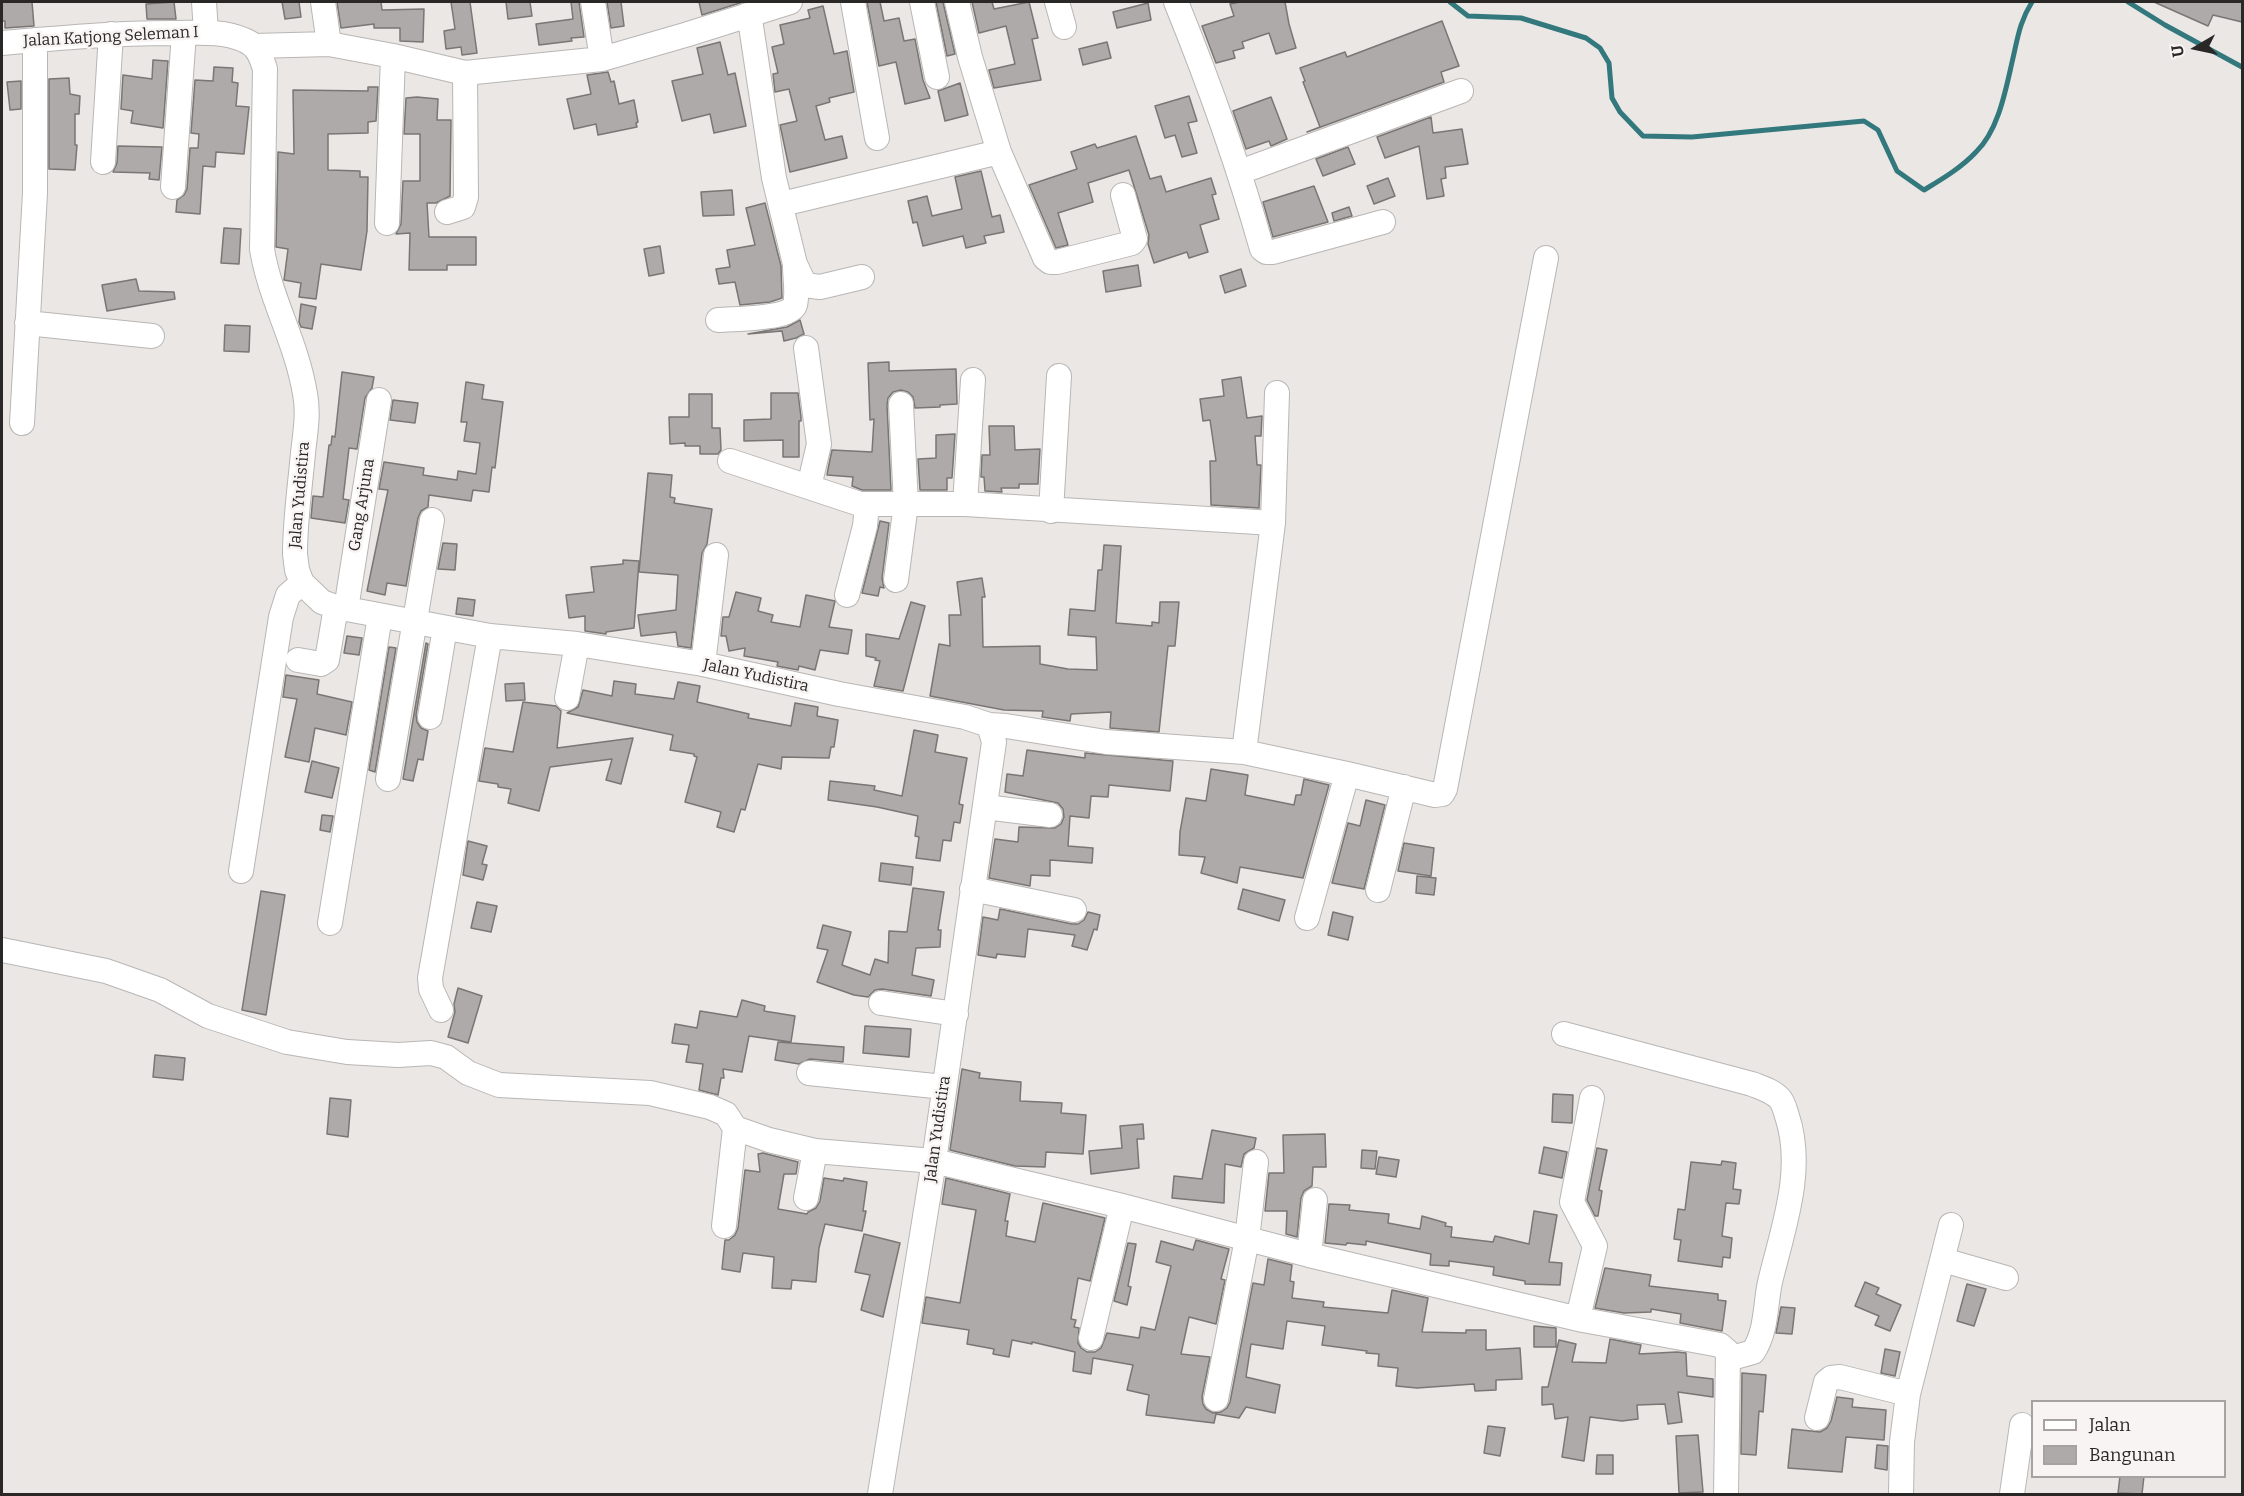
<!DOCTYPE html>
<html>
<head>
<meta charset="utf-8">
<style>
	body { margin:0 }
	#map { position:relative; width:2244px; height:1496px; overflow:hidden; background:#eae7e5; font-family:Bitter,serif }
	canvas { display:block }
	.frame { position:absolute; inset:0; border:3px solid #292827; pointer-events:none }
	.legend { position:absolute; left:2031px; top:1400px; width:195px; height:78px; box-sizing:border-box; background:#f8f4f3; border:2px solid #a5a2a1; margin:0; padding:8px 10px; list-style:none; font-size:18px; color:#292827 }
	.legend li { display:flex; align-items:center; gap:12px; height:30px }
	.legend b { width:30px; border:2px solid #a5a2a1 }
	.north { position:absolute; left:2166px; top:18px; width:60px; height:60px; -webkit-text-stroke:4px #f8f4f3; paint-order:stroke; rotate:261deg; font-size:16px; font-weight:700; line-height:24px; text-align:center; color:#292827 }
	.north::after { content:''; display:block; margin:auto; width:21px; height:27px; background:#292827; clip-path:polygon(50% 0,100% 100%,50% 72%,0 100%) }
</style>
</head>
<body>
<div id="map">
<canvas width="2244" height="1496"></canvas>
<div class="frame"></div>
<ul class="legend">
<li><b style="height:8px;background:#fff"></b>Jalan</li>
<li><b style="height:16px;background:#adaaa9"></b>Bangunan</li>
</ul>
<div class="north">U</div>
</div>
<script>
const ctx = document.querySelector('canvas').getContext('2d');
ctx.lineJoin = 'round';
function strokePath(path, color, width, dash) { ctx.strokeStyle = color; ctx.lineWidth = width; ctx.lineCap = dash ? 'butt' : 'round'; ctx.setLineDash(dash || []); ctx.stroke(path); }
function paint(path, color) { ctx.fillStyle = color; ctx.fill(path, 'evenodd'); }
function write(font, color, halo, rows, align = 'center') {
  ctx.font = font + ' Bitter,serif'; ctx.lineWidth = 5; ctx.setLineDash([]); ctx.textBaseline = 'middle'; ctx.strokeStyle = halo; ctx.fillStyle = color; for (const [text, x, y, turn = 0] of rows) {
    ctx.save(); ctx.translate(x, y); ctx.rotate((+turn || 0) * Math.PI / 180); ctx.textAlign = isNaN(turn) ? turn : align; if (halo) ctx.strokeText(text, 0, 0); ctx.fillText(text, 0, 0); ctx.restore();
  }
}
strokePath(new Path2D(`
	M1450 2 1468 16 1521 18 1586 38 1600 48 1609 63 1612 98 1620 112 1643 136 1692 137 1864 121 1878 130 1897 171 1924 190C1942 179 1961 168 1976 152 1999 130 2006 88 2013 58 2018 36 2020 21 2032 2
	M2128 2 2165 25 2242 67`), '#32787c', 5);
const building = new Path2D(`
	M2 2H32L34 26 5 28V21H2Z
	M174 2 176 19H147L146 4Z
	M282 2H299L301 17 285 19Z
	M337 2H381L382 10 424 9 423 42 400 41V28H374V24L341 28Z
	M451 2H470L477 53 462 55 461 47 446 49 444 31 455 29Z
	M506 2H530L532 16 508 19Z
	M571 2H579L584 37 571 38 572 41 539 45 536 24 573 19Z
	M607 2H621L624 26 611 28Z
	M699 2H743L702 15Z
	M867 2H880L884 21 899 18 904 41 915 39 923 80 930 98 905 104 896 62 879 66Z
	M936 2H943L955 54 947 56Z
	M972 2H992L994 9 1029 2 1038 38 1032 39 1041 80 994 88 989 70 1015 64 1006 26 979 33Z
	M1240 2H1285L1289 24 1296 48 1276 54 1269 33 1242 42 1244 48 1233 51 1235 58 1216 63 1202 26 1234 16 1230 4Z
	M2154 2H2242V22L2213 15 2208 26Z
	M1148 3 1151 20 1117 28 1113 12Z
	M823 6 834 54 847 51 854 92 829 98 830 102 816 106 825 140 842 136 847 158 790 172 780 125 797 121 789 89 775 92 773 74 778 73 772 47 784 44 780 25 810 18 808 10Z
	M1442 21 1459 66 1441 72 1444 82 1307 132 1320 127 1303 82 1305 81 1300 68 1345 52 1347 57Z
	M720 42 728 75 735 73 746 126 714 133 710 114 682 121 672 81 703 74 697 48Z
	M1107 42 1111 58 1083 65 1079 49Z
	M153 60 168 61 163 128 131 123 133 111 121 109 123 75 152 79Z
	M214 67 233 68 232 82 238 83 236 106 249 107 244 154 216 152 215 167 203 166 200 214 176 212 177 200 184 195 187 189 190 148H198L199 134 191 133 195 80 213 81Z
	M608 72 611 82 614 81 619 104 634 100 638 122 636 123 637 127 598 135 596 124 574 129 567 99 591 94 587 75Z
	M69 78 70 94 80 96 79 114H75V145H77L75 170 49 169V79Z
	M21 81V109L10 110 7 82Z
	M960 83 968 115 945 121 938 91Z
	M368 87H378L376 121 368 122V133L328 134V170L360 171V177H368L367 231 361 270 321 264 316 299 299 297 301 283 284 280 288 249 276 247 278 152 294 154 293 90 368 91Z
	M1189 96 1197 121 1188 123 1197 153 1182 157 1175 135 1165 138 1155 106Z
	M417 97 438 99 437 120H451L450 196 436 203H427L429 237H476V265H447V270H409L410 233 396 234 401 224 403 181H420V134H404L406 98Z
	M1271 97 1287 139 1271 146 1269 141 1246 149 1233 111Z
	M1431 117 1433 133 1462 129 1468 164 1445 167 1446 178 1441 179 1444 196 1427 199 1419 146 1385 158 1377 137Z
	M1136 136 1150 179 1161 176 1166 192 1211 178 1216 194 1212 195 1219 219 1200 225 1208 252 1189 258 1187 252 1154 263 1148 244 1149 235 1129 170 1088 183 1093 202 1058 213 1068 245 1056 248 1029 185 1077 169 1071 152 1095 144 1097 148Z
	M118 146 162 147 159 180 149 179 150 173 113 172 117 163Z
	M1348 147 1355 164 1323 176 1316 159Z
	M981 171 992 217 1000 215 1004 232 984 236 986 243 966 248 963 236 923 246 917 222 913 223 908 201 927 196 932 216 962 209 955 177Z
	M1388 178 1395 196 1374 204 1367 186Z
	M1314 186 1328 222 1273 237 1263 202Z
	M732 190 734 215 703 216 701 192Z
	M765 203 781 266 782 298 770 302 740 305 735 282 719 284 716 269 730 267 727 250 755 245 746 208Z
	M1349 207 1352 216 1334 221 1332 213Z
	M224 228 241 229 239 264 221 263Z
	M660 246 664 273 649 276 644 249Z
	M1138 265 1141 286 1106 292 1103 271Z
	M1241 269 1246 286 1225 293 1220 276Z
	M136 279 139 291 174 292 175 299 107 311 102 285Z
	M301 304 316 307 312 329 301 327 299 322Z
	M800 320 804 334 796 338 784 341 782 331 748 334 787 327Z
	M225 325 250 326 249 352 224 351Z
	M889 362V371L956 369 957 404 940 405V407L915 408 913 397 908 392 901 390 893 392 888 398 887 405 891 490H862L852 486 853 477 827 475 828 469 832 450 872 452 874 419 870 420 868 363Z
	M342 372 374 377 372 388 365 398 357 449 349 448 343 499 349 500 345 523 311 518 313 496 323 497 329 445H331L332 436 335 437Z
	M1241 377 1247 418 1262 416 1261 436H1255L1257 465H1261L1259 508 1211 505 1210 461H1216L1210 420 1203 421 1200 399 1224 396 1222 380Z
	M466 382 484 385 482 399 503 402 495 468 492 467 489 492 473 490 471 501 429 495 428 507 421 511 418 518 406 586 387 583 385 595 367 591 388 490 379 489 384 462 424 468 423 475 457 480 458 471 476 474 480 443 464 441 467 422H461Z
	M771 393H798L801 417V421H799V457H783V440L744 441V420L771 419Z
	M689 394H712V428H720L721 450 718 454H700V446H685V443L670 444 669 417H689Z
	M393 400 418 403 415 423 390 420Z
	M989 426H1014L1015 450 1040 449 1038 484H1019V488H1001L1002 492 985 491 984 477H981L982 455H990Z
	M955 434 952 478H947V490H920L918 459 936 458V435Z
	M648 473 672 475 670 497 675 498 674 503 712 509 707 544 702 553 691 648 678 646 676 632 641 636 638 615 676 610 678 575 639 572Z
	M880 521 889 523 882 578 884 588 880 587 878 596 862 593Z
	M443 543 457 544 455 570 438 569Z
	M1104 545 1121 546 1116 623 1152 626V622L1159 623 1160 602H1179L1175 646H1168L1159 732 1110 728 1111 712 1071 714 1070 721 1042 717 1043 711 1004 710 930 696 939 644 950 646 949 615H961L957 582 982 578 985 597H982L983 647 1040 646V664L1068 669 1097 670 1096 637 1068 635 1070 609 1095 611 1098 570H1102Z
	M623 560 639 561 634 628 606 632V634L585 631V616L569 618 566 595 594 592 591 567 623 564Z
	M736 592 761 598 758 611 773 615 771 622 800 627 806 595 835 601 829 627 852 630 848 654 820 650 815 670 799 666 798 670 777 666 778 662 744 656 745 648 729 651 726 636H721L723 617H729Z
	M458 598 475 600 473 616 456 614Z
	M911 602 925 606 903 691 874 686 880 661 875 660 876 658 866 656V634L899 639Z
	M347 636 362 638 359 655 344 653Z
	M426 643 428 644 416 715 417 722 421 728 428 731 423 760 418 759 413 781 403 779Z
	M389 647 396 648 375 772 369 770Z
	M286 675 319 680 317 694 352 702 346 735 315 728 309 762 285 757 297 699 283 697Z
	M614 681 636 684 635 694 674 699 678 682 700 686 697 702 749 714 748 718 791 726 795 703 818 707 817 716 838 720 834 747H831L829 758 782 757 781 769 758 764 745 810 741 809 734 832 717 827 721 812 685 802 697 757 694 756V754L670 750 673 735 567 713 578 707 583 690 612 696Z
	M524 683 525 700 506 701 505 684Z
	M523 702 556 706 561 711 557 748 633 738 621 784 606 780 612 759 550 767 539 811 508 803 511 789 498 787V784L479 781 485 748 513 752Z
	M914 730 938 735 935 752 967 758 959 804 963 805 960 823 954 822 951 841 943 840 940 861 916 858 919 837 915 836 918 816 877 807 828 800 830 781 875 786 874 790 902 796Z
	M1027 750 1085 758V753L1173 761 1170 791 1109 785 1108 797 1091 796 1089 818 1070 816 1068 846 1093 848 1092 863 1050 860V876L1031 875 1030 886 989 878 995 839 1018 842 1019 827 1055 828 1061 824 1064 817 1063 809 1058 803 1005 792 1007 774 1023 776Z
	M312 761 339 768 332 798 305 792Z
	M1211 769 1248 775 1245 795 1294 805 1296 795H1301L1304 779 1329 785 1303 878 1240 867 1237 883 1201 873 1205 857 1179 855 1180 832 1186 798 1206 801Z
	M1366 800 1385 805 1364 889 1332 883 1348 823 1360 826Z
	M322 815 333 816 330 832 320 830Z
	M468 841 487 846 482 864 487 865 483 880 463 875Z
	M1404 843 1434 848 1431 876 1398 871Z
	M881 863 913 867 911 885 879 881Z
	M1417 876 1436 878 1434 895 1416 893Z
	M913 888 944 892 938 930H941L940 947 916 948 912 975 934 980 931 996 882 989 875 990 868 997 854 995 817 982 828 950 817 948 823 925 851 932 842 965 870 975 875 959 888 963 889 931 907 932Z
	M1243 889 1285 900 1279 921 1238 909Z
	M261 891 285 895 266 1015 242 1010Z
	M477 902 497 906 491 932 471 928Z
	M1000 909 1072 924H1078L1084 920 1088 912 1100 915 1097 930 1094 929 1087 950 1072 946 1075 935 1028 929 1025 957 997 954 996 958 978 955 983 917 998 920Z
	M1333 912 1353 917 1348 940 1328 935Z
	M458 988 482 996 468 1043 448 1037 455 1012 454 1004Z
	M742 1000 765 1006 764 1011 795 1016 791 1042 749 1036 742 1072 723 1069 724 1078H721L718 1095 699 1090 703 1064 686 1062 689 1045 672 1043 675 1024 697 1028 700 1011 737 1017Z
	M865 1026 911 1029 909 1057 863 1053Z
	M778 1042 844 1047 843 1062 810 1059 799 1064 775 1060Z
	M155 1055 185 1058 183 1080 153 1077Z
	M962 1069 980 1073 979 1078 1021 1082 1020 1101 1062 1103 1061 1113 1086 1115 1083 1154 1046 1152 1045 1167 1015 1166 950 1150Z
	M1553 1094 1573 1095 1572 1123 1552 1122Z
	M330 1098 351 1100 348 1137 327 1134Z
	M1143 1124 1144 1139H1137L1139 1168 1091 1174 1089 1151 1122 1148 1120 1126Z
	M1212 1130 1256 1138 1254 1148 1244 1154 1241 1167 1225 1164 1224 1203 1172 1198 1174 1176 1202 1179Z
	M1325 1134 1326 1167H1313L1312 1186 1304 1191 1301 1198 1297 1237 1286 1234 1287 1211H1265L1269 1173H1284L1283 1135Z
	M1544 1147 1567 1152 1562 1178 1539 1173Z
	M1597 1148 1607 1150 1599 1190 1602 1191 1598 1216H1595L1587 1200Z
	M1362 1150 1377 1151 1375 1169 1361 1168Z
	M763 1153 798 1162 796 1174H784L778 1209 807 1214 808 1212 816 1208 820 1201 824 1178 843 1181 844 1178 867 1182 863 1211H866L862 1231 825 1224 819 1248 816 1282 792 1280 791 1289 772 1288 774 1257 743 1253 740 1272 722 1269 725 1240H729L735 1235 738 1228 745 1170 760 1172 758 1154Z
	M1379 1157 1399 1160 1396 1177 1376 1174Z
	M1722 1161 1736 1163 1733 1189 1741 1190 1739 1204 1726 1203 1722 1236 1732 1238 1730 1258 1723 1257 1722 1267 1678 1261 1681 1240 1674 1239 1678 1209 1685 1210 1691 1162 1721 1165Z
	M946 1178 1010 1194 1005 1221H1008L1006 1236 1035 1242 1043 1203 1105 1218 1090 1281 1078 1278 1071 1319 1076 1320 1074 1327 1079 1328 1078 1343 1081 1348 1087 1352H1095L1101 1348 1107 1333 1139 1338 1141 1327 1155 1330 1171 1266 1156 1262 1161 1241 1193 1250 1196 1240 1229 1249 1221 1279 1225 1280 1216 1324 1189 1317 1181 1354 1210 1357 1202 1397 1203 1404 1206 1409 1213 1413 1221 1412 1227 1408 1230 1402 1253 1283 1264 1285 1268 1259 1292 1265 1290 1281 1294 1282 1292 1298 1324 1302 1323 1307 1388 1313 1392 1290 1428 1298 1422 1332 1466 1333V1330H1486V1350L1520 1348 1522 1379 1496 1380V1390L1475 1391 1474 1384 1417 1388 1396 1386 1398 1368 1378 1366 1379 1354 1366 1353 1367 1351 1322 1345 1325 1326 1287 1321 1283 1349 1251 1344 1246 1377 1280 1385 1275 1413 1246 1407 1239 1418 1216 1414 1214 1423 1146 1415 1149 1395 1127 1390 1133 1365 1093 1358 1091 1374 1073 1371 1075 1352 1032 1342V1344L1012 1340 1009 1357 993 1354 994 1349 967 1344 969 1330 922 1323 926 1297 960 1303 976 1210 942 1204Z
	M1329 1204 1350 1205 1349 1210 1389 1214 1388 1223 1420 1229 1422 1216 1446 1223 1445 1226 1452 1227 1451 1237 1493 1242 1495 1236 1529 1244 1534 1211 1557 1215 1549 1262 1562 1263 1560 1285 1525 1284V1281L1493 1275 1494 1267 1449 1261V1266L1430 1265 1431 1254 1366 1241V1245L1347 1243 1346 1245 1325 1243Z
	M864 1234 900 1243 883 1317 861 1310 870 1275 855 1272Z
	M1128 1243 1136 1244 1128 1286 1131 1287 1127 1305 1114 1301Z
	M1605 1268 1651 1275 1649 1286 1718 1294V1300L1726 1301 1722 1331 1680 1323 1681 1314 1651 1309V1312L1624 1313 1595 1308Z
	M1865 1282 1879 1288 1876 1294 1901 1305 1890 1331 1875 1325 1879 1316 1855 1306Z
	M1967 1284 1986 1289 1974 1326 1957 1321Z
	M1781 1307 1795 1308 1792 1334 1776 1333Z
	M1534 1326 1556 1328V1347H1534Z
	M1610 1339 1641 1345 1639 1354 1677 1352 1686 1353 1687 1376 1713 1379V1397L1678 1392 1682 1422 1668 1424 1665 1404 1637 1405 1638 1419 1622 1421 1590 1417 1584 1461 1562 1457 1568 1417 1555 1419 1553 1404 1542 1405V1387H1548L1559 1340 1576 1344 1572 1362 1606 1363Z
	M1885 1349 1900 1352 1895 1376 1881 1373Z
	M1742 1373 1766 1375 1763 1412 1759 1411 1756 1455 1741 1454Z
	M1837 1397 1853 1399 1852 1407 1886 1410 1884 1440 1846 1437 1842 1472 1788 1468 1792 1429 1820 1432 1827 1428 1831 1421Z
	M1488 1426 1505 1428 1500 1456 1484 1453Z
	M1698 1435 1703 1492 1679 1493 1676 1436Z
	M1877 1445 1888 1446 1887 1470 1875 1468Z
	M1597 1455H1613V1474H1596Z
	M2120 1476H2144L2142 1494 2118 1493Z`);
paint(building, '#adaaa9');
strokePath(building, '#797674', 1.5);
const minor = new Path2D(`
	M204 2 206 32
	M323 2 329 44
	M593 2 602 59
	M853 2 877 138
	M922 2 937 77
	M957 2 970 57 999 152 1045 258 1050 262H1057L1132 243 1135 239 1123 195
	M1057 2 1064 27
	M1176 2C1209 83 1238 164 1262 249L1266 252H1273L1383 222
	M747 15 751 26 774 178 795 264 805 285 820 287 862 277
	M2 43C58 38 115 33 172 33 196 33 222 30 244 40 257 45 261 56 265 69L262 249C270 299 297 343 305 394 309 413 305 434 303 453 300 487 295 520 295 554L297 570 302 583 322 602 336 607 490 636 577 644 703 664 839 694 965 717 989 725 994 742 934 1161 880 1494
	M254 46 329 44 393 56 465 73 602 59 685 35 790 2
	M103 162 111 34
	M1240 172 1461 91
	M173 187 184 33
	M782 204 999 152
	M447 212 463 207 466 197 465 73
	M387 223 393 56
	M718 320C732 319 791 319 795 305 798 294 795 278 795 266
	M27 323 152 336
	M806 348 819 444 809 487
	M22 423 35 193V40
	M730 461 860 504H965L1273 523 1244 752
	M965 504 973 380
	M1051 511 1059 376
	M1273 523 1277 393
	M896 580 906 504 901 404
	M847 595 865 526 867 504
	M346 609 379 400
	M298 660 321 664 327 660 336 607
	M703 664 716 555
	M567 698 577 644
	M430 717 445 628
	M989 725 1006 726 1106 742 1244 752 1347 774 1435 795 1442 794 1445 789 1546 258
	M388 779 432 520
	M985 807 1050 815
	M241 871 281 617 288 595 302 583
	M972 889 1074 910
	M1378 890 1404 787
	M1307 918 1347 774
	M330 923 380 616
	M2 950 106 971 160 990 208 1016 287 1042 347 1052 398 1055 431 1053 446 1057 468 1073 499 1085 650 1093 710 1107 726 1114 735 1128 769 1140 815 1151 934 1161 1122 1206 1309 1255 1583 1320 1720 1345 1728 1352 1726 1494
	M881 1003 956 1014
	M441 1010 431 989 430 978 490 636
	M1564 1034 1752 1084C1762 1088 1773 1091 1780 1099 1784 1104 1785 1110 1787 1116 1805 1170 1783 1228 1770 1282 1765 1305 1767 1331 1753 1352L1728 1359
	M809 1073 944 1087
	M806 1198 815 1151
	M724 1226 735 1128
	M1309 1255 1315 1200
	M1943 1260 2006 1278
	M1578 1318 1595 1246 1572 1202 1592 1098
	M1091 1338 1122 1206
	M1216 1399 1247 1239 1256 1162
	M1817 1418 1826 1382 1831 1378 1840 1377 1908 1394
	M1901 1494 1902 1442 1908 1394 1951 1225
	M2012 1494 2022 1425`);
strokePath(minor, '#b9b6b4', 26);
strokePath(minor, '#fff', 24);
write('16px', '#292827', '#f8f4f3', [
	["Jalan Katjong Seleman I",111,37,-3],
	["Jalan Yudistira",300,495,-85],
	["Gang Arjuna",362,505,-81],
	["Jalan Yudistira",756,676,12],
	["Jalan Yudistira",938,1129,-82]
]);
</script>
</body>
</html>
